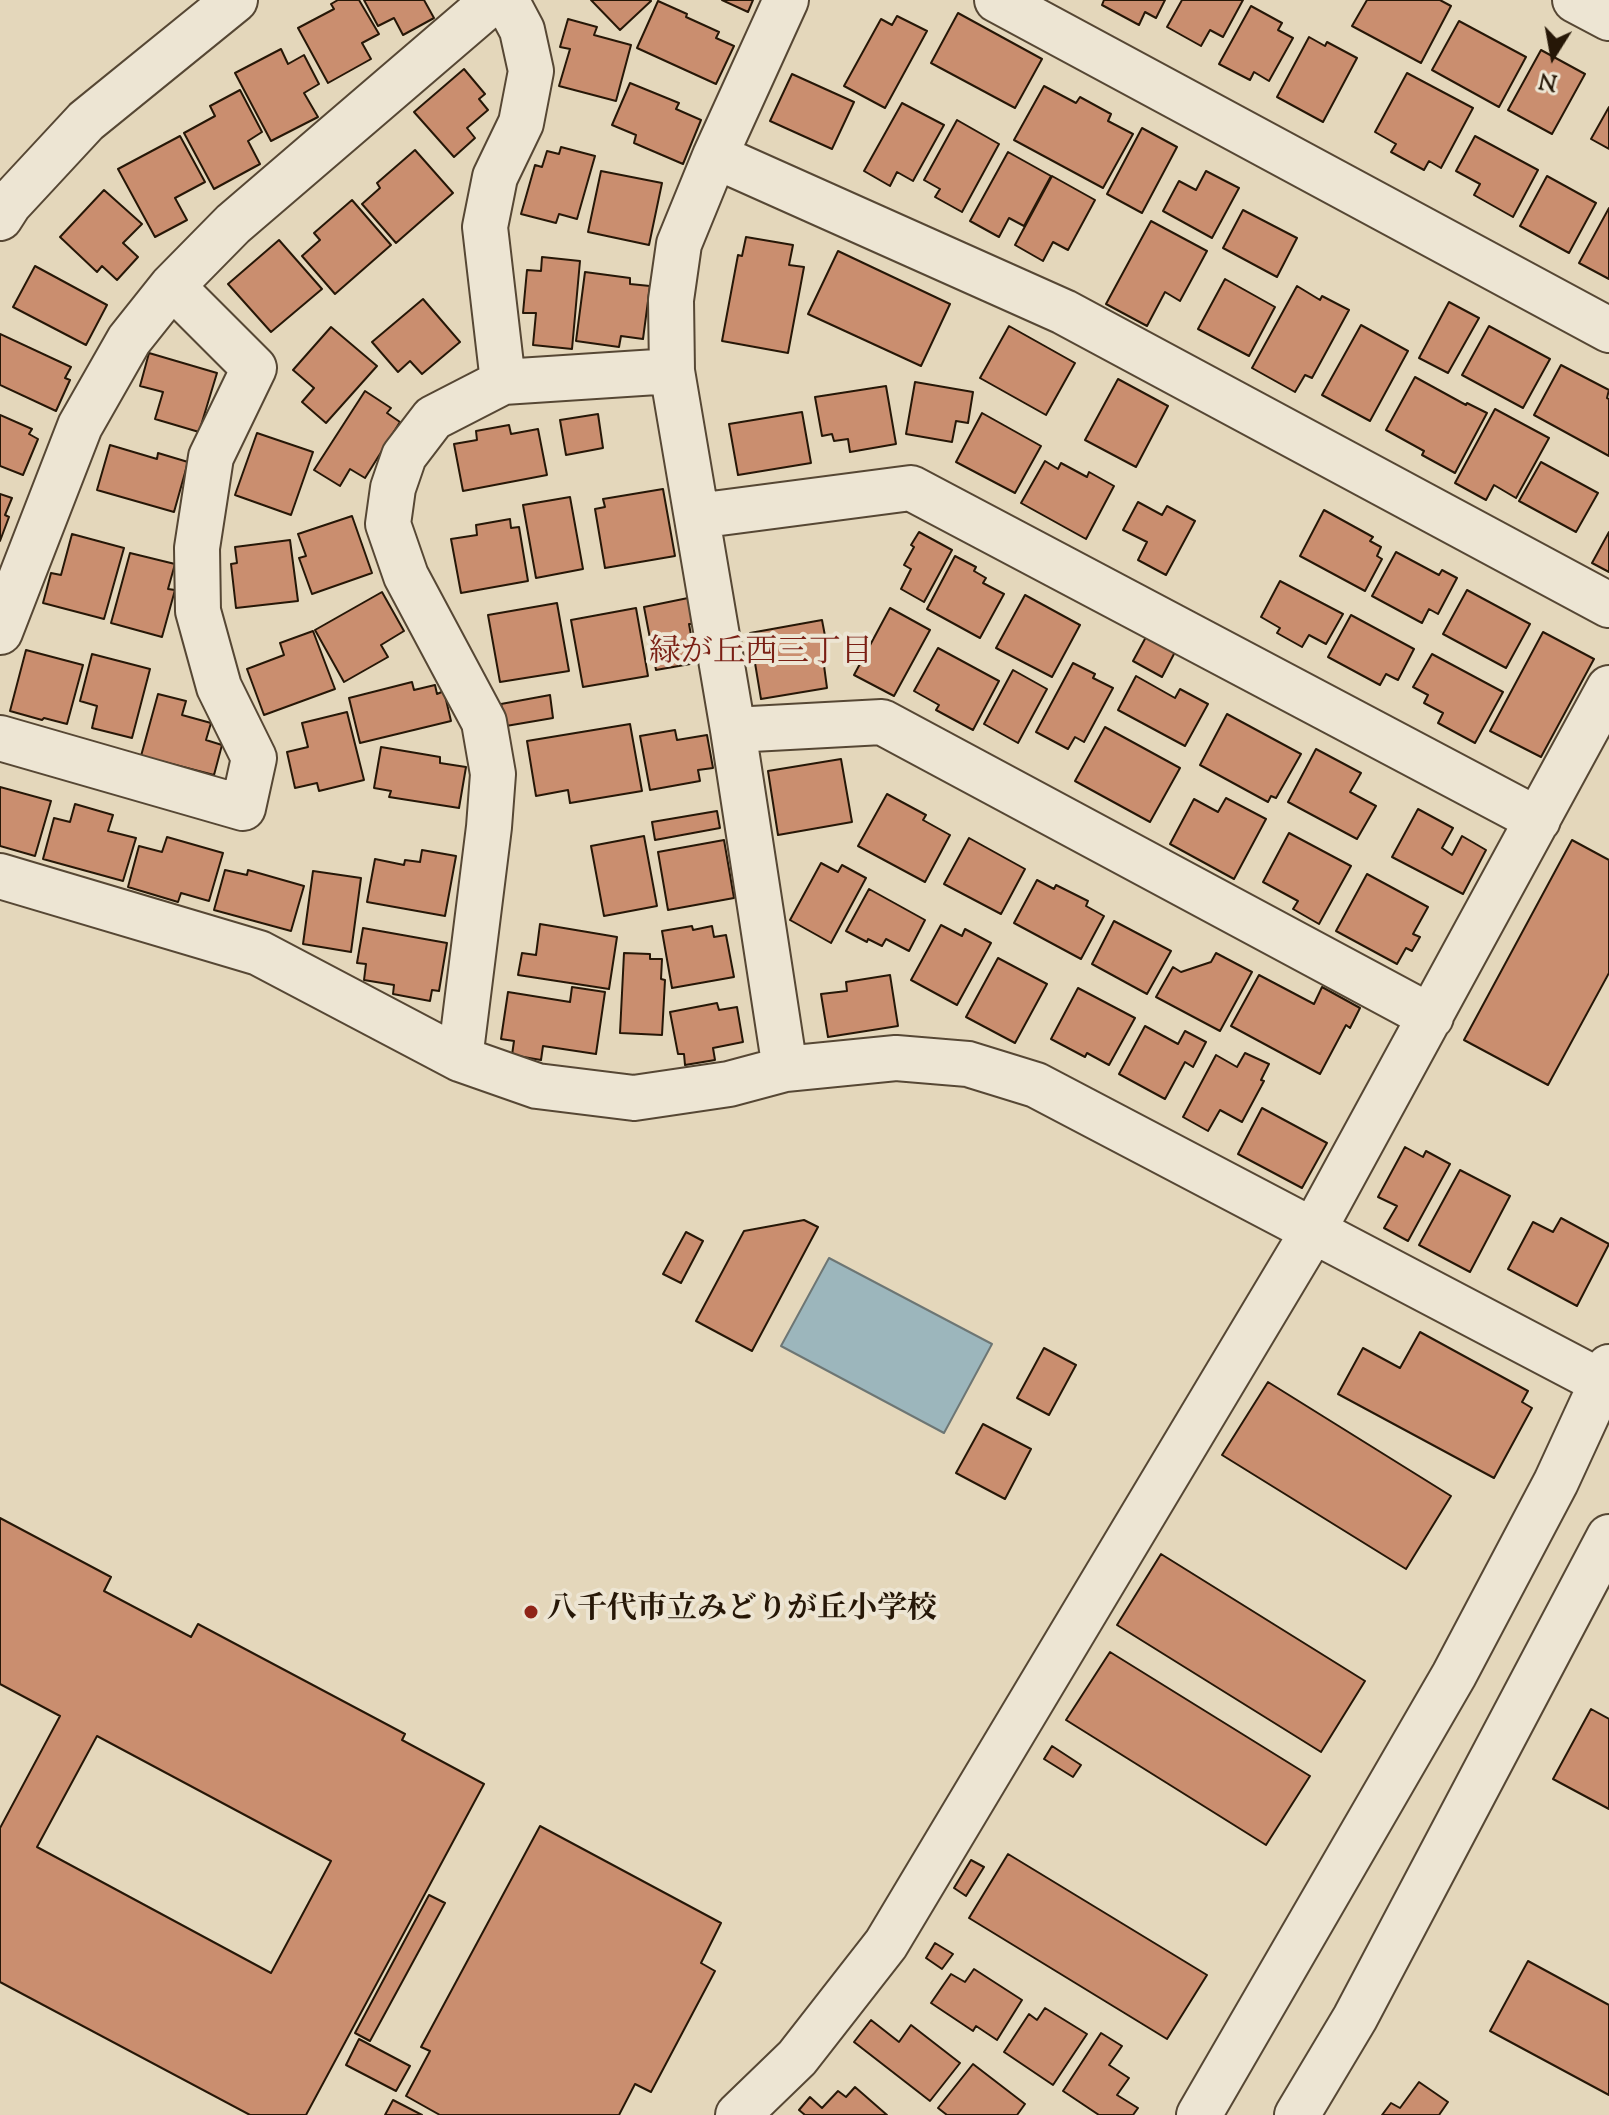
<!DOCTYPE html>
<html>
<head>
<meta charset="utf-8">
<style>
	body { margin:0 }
	#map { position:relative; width:1609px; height:2115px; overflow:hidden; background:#e4d7bb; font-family:"Sorts Mill Goudy",serif }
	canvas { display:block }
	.north { position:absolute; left:1513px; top:16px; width:80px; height:80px; -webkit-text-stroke:6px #ede5d3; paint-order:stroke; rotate:191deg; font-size:22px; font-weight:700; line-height:32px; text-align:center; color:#261707 }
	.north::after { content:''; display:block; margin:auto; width:28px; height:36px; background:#261707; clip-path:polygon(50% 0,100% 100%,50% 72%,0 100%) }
</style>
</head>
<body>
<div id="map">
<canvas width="1609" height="2115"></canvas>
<div class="north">N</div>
</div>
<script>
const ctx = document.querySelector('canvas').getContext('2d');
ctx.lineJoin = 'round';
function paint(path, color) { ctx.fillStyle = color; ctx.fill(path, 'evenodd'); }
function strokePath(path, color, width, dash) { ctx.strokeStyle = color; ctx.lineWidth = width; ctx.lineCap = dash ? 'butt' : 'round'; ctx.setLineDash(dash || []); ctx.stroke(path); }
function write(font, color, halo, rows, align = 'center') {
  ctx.font = font + ' "Sorts Mill Goudy","Noto Serif JP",serif'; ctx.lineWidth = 8; ctx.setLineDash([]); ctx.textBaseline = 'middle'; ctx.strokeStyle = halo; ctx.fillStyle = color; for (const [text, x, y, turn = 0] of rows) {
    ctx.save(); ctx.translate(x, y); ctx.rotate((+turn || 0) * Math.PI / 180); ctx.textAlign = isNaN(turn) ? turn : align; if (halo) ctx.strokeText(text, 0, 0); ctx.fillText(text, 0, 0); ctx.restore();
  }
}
const water = new Path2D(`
	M829 1258 992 1344 944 1433 781 1346Z`);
paint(water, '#9cb6bc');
strokePath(water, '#6d7674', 2);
const building = new Path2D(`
	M338 0H359L379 34 362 43 371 59 328 83 298 28 334 9 331 4Z
	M364 0H424L434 18 403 35 394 18 378 26Z
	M591 0H649L651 1 620 30Z
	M722 0H753L748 12Z
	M1104 0H1165L1156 18 1145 12 1139 25 1102 5Z
	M1182 0H1243L1223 37 1210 30 1201 46 1167 27Z
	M1367 0H1440L1451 6 1421 63 1352 26Z
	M658 1 687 14 686 17 719 32 716 38 734 46 716 84 637 48Z
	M1251 6 1282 23 1278 30 1293 38 1269 81 1254 72 1250 80 1219 64Z
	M958 13 1042 59 1015 108 931 63Z
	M897 16 927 31 885 108 844 86 881 19 892 25Z
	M568 19 597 27 594 35 631 45 616 101 559 86 570 49 560 47Z
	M1459 21 1526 57 1499 107 1432 70Z
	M1309 37 1325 46 1327 42 1357 58 1323 122 1277 97Z
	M281 49 288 64 304 55 319 84 304 93 318 117 271 141 235 73Z
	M1541 50 1585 74 1552 134 1508 110Z
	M464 69 485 94 479 99 488 110 467 128 475 138 454 157 414 112Z
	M1407 73 1473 108 1441 168 1429 161 1424 170 1391 152 1396 144 1375 132Z
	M792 74 854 102 832 149 770 121Z
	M630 83 679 103 676 109 701 120 683 164 634 143 636 135 612 125Z
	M1044 86 1076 103 1080 97 1111 114 1108 121 1133 134 1103 188 1014 140Z
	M240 90 262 132 248 141 260 164 214 189 184 133 215 116 210 106Z
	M902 103 944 125 913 181 897 172 890 186 864 171Z
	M1609 107V149L1591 139Z
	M957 120 999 144 962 212 935 197 940 189 924 180Z
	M1142 128 1177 147 1142 213 1107 194Z
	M180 136 205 182 175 198 187 220 155 237 118 169Z
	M1475 136 1538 170 1513 217 1474 195 1480 184 1456 171Z
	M561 147 595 156 577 219 559 214 556 223 521 214 535 165 542 167 547 151 559 154Z
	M415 150 453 193 396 243 362 204 380 188 377 183Z
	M1008 152 1051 176 1024 226 1009 218 999 237 970 221Z
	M601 171 662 183 649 245 588 232Z
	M1206 171 1239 188 1212 238 1163 211 1179 181 1196 190Z
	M1052 176 1095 200 1068 250 1053 242 1043 261 1015 245Z
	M1547 176 1596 203 1569 253 1520 226Z
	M104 190 142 224 123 243 138 257 117 280 102 266 97 272 60 237Z
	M352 200 391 245 335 294 302 256 320 240 314 233Z
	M1609 208V279L1579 263Z
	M1243 210 1297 238 1277 277 1223 248Z
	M1151 221 1207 251 1180 301 1165 292 1147 326 1106 304Z
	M746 237 793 245 789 265 804 267 788 353 722 341 738 255 742 256Z
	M279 240 322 289 271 332 228 284Z
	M838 251 950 304 921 366 808 314Z
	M542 257 580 261 572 349 533 345 536 313H523L527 270 541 271Z
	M35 266 107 305 86 345 13 307Z
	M585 272 630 278V284L650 286 643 339 621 336 619 347 576 341Z
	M1225 279 1275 307 1249 356 1198 329Z
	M1297 286 1320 300 1322 296 1349 310 1312 378 1305 375 1295 392 1252 368Z
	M423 299 460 342 422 374 410 361 398 372 372 342Z
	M1449 302 1479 318 1448 373 1419 358Z
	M1361 325 1408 351 1370 421 1322 395Z
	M1009 326 1075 363 1046 415 980 378Z
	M1489 326 1550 359 1523 408 1462 375Z
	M331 327 377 366 326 423 302 402 314 388 293 370Z
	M0 334 71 367 65 378 70 380 56 411 0 385Z
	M149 353 217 373 199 432 155 419 163 392 140 386Z
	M1561 365 1609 390 1607 398 1609 399V456L1534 415Z
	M1415 377 1466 405 1467 403 1487 413 1455 473 1422 455 1424 451 1386 430Z
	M1118 379 1168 406 1136 467 1085 440Z
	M915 382 973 392 968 423 956 421 952 442 906 434Z
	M886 386 896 444 850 452 848 439 834 441 832 434 822 436 815 397Z
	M365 391 391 408 387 413 400 422 365 478 350 469 340 486 314 470Z
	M1495 409 1549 438 1516 498 1494 485 1486 500 1455 483Z
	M802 412 811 463 738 475 729 424Z
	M982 413 1041 446 1015 493 956 462Z
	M598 414 603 448 566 455 560 420Z
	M0 415 32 429 29 434 38 439 23 475 0 466Z
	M509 425 511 434 538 429 547 475 463 491 454 444 477 440 476 431Z
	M257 433 313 452 291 515 235 495Z
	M110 445 157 459 158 453 188 462 174 512 97 490Z
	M1045 461 1058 469 1061 463 1087 477 1089 472 1114 486 1086 539 1021 503Z
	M1541 462 1598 493 1576 532 1519 501Z
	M663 489 675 556 605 568 595 509 605 507 603 499Z
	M0 494 12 498 5 515 9 517 0 541Z
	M570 497 583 569 536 578 523 505Z
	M1138 502 1162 515 1167 506 1195 521 1166 575 1138 560 1147 542 1123 530Z
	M1324 510 1373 537 1370 541 1381 547 1377 556 1382 559 1365 591 1300 556Z
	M352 516 372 573 312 594 299 558 306 556 298 534Z
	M510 519 511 528 519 527 528 581 461 593 451 539 477 535 476 525Z
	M919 532 952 550 924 602 901 589 911 569 904 565 914 547 911 545Z
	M1609 532V572L1592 563Z
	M72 534 124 548 104 619 43 603 51 573 61 575Z
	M290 540 298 601 236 608 231 564 237 563 235 547Z
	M1396 552 1439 575 1442 570 1457 578 1438 614 1429 609 1422 623 1372 596Z
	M130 553 175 564 168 589 175 590 162 637 111 623Z
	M955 556 976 567 974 571 986 578 983 583 1004 594 980 638 927 609Z
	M1280 581 1343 614 1326 644 1309 635 1302 647 1277 633 1280 628 1261 617Z
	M1467 590 1530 624 1506 668 1443 634Z
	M382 592 404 631 381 645 388 657 344 682 315 630Z
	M1025 595 1080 625 1052 677 996 648Z
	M688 598 693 624H689L696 663 656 670 644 607Z
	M557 603 569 671 500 682 488 615Z
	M636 608 648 676 583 687 571 620Z
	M890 608 930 630 894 696 854 675Z
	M1351 615 1414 649 1398 680 1386 674 1380 685 1328 657Z
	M822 620 829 657 823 658 827 688 761 699 750 633Z
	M313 631 335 689 264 715 247 669 284 655 280 643Z
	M1543 632 1594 659 1541 757 1490 731Z
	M1146 637 1175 652 1162 677 1133 661Z
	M938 648 999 681 973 730 936 710 939 705 914 691Z
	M26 650 83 665 67 724 44 718 42 720 10 711Z
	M92 654 150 669 132 738 92 728 97 706 80 701Z
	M1432 654 1503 692 1475 743 1438 723 1443 713 1424 703 1428 695 1413 687Z
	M1073 663 1095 674 1093 678 1113 688 1084 742 1075 737 1068 749 1036 732Z
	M1013 670 1047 689 1018 743 984 724Z
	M1136 676 1175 698 1180 689 1208 704 1185 746 1118 710Z
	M412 682 414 690 435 685 437 694 444 691 451 721 360 743 349 698Z
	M158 694 186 701 182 715 211 723 206 740 222 745 214 775 141 756Z
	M550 695 553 718 506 726 501 704Z
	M347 712 364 780 319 791 317 783 295 788 287 752 308 747 302 723Z
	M1227 714 1301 754 1276 798 1271 796 1268 802 1200 765Z
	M630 724 642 791 570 803 568 790 536 796 527 741Z
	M1105 727 1180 768 1150 822 1075 781Z
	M675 730 677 740 707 735 713 768 698 770 700 781 650 790 640 736Z
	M381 747 440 757V763L466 767 459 808 389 797 391 791 374 788Z
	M1316 749 1361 773 1350 792 1376 806 1357 839 1288 802Z
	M841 759 852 822 778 835 768 771Z
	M0 787 51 801 35 856 0 846Z
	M887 794 926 815 923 820 950 835 925 882 858 846Z
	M1226 798 1266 819 1234 879 1170 844 1194 799 1218 812Z
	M75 804 113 815 108 831 136 838 123 881 43 859 54 818 70 822Z
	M1418 809 1453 828 1442 848 1452 855 1462 836 1486 850 1463 894 1392 857Z
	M717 811 720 828 655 840 652 822Z
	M1289 833 1351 866 1319 924 1293 909 1298 901 1263 882Z
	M644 836 657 906 604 916 591 846Z
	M167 837 223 853 209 901 181 893 178 902 128 887 139 846 162 852Z
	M969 838 1025 869 1001 914 944 884Z
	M724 840 734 898 668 910 658 852Z
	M1572 840 1609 860V973L1548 1085 1464 1040Z
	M422 850 456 856 445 916 367 902 375 859 404 865 405 860 420 862Z
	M821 863 838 872 842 865 866 878 831 943 790 920Z
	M225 870 247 875 248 870 304 886 291 931 214 910Z
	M313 871 361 878 351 952 303 944Z
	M1367 874 1428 907 1413 934 1420 937 1412 951 1406 948 1397 964 1336 931Z
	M1037 880 1054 889 1056 885 1088 901 1086 906 1104 916 1081 959 1014 923Z
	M869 889 925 920 909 951 886 939 882 946 868 939 867 942 846 931Z
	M1114 921 1171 951 1147 994 1092 964Z
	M540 924 617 937 609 989 518 975 522 953 536 955Z
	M941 925 962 936 965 929 991 943 957 1005 911 980Z
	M692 926 693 930 712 926 714 937 726 935 734 977 672 988 662 931Z
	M363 928 447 943 439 991 432 990 430 1001 393 994 394 985 364 980 366 964 357 963Z
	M624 953 650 954V959H662L661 979 665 980 662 1035 620 1033Z
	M1216 953 1252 972 1220 1031 1156 997 1173 967 1181 972 1211 962Z
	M998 958 1047 984 1015 1043 966 1017Z
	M890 975 898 1026 828 1037 821 994 847 991 846 982Z
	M1259 975 1314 1004 1322 987 1360 1008 1350 1028 1346 1025 1320 1074 1231 1026Z
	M572 987 605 992 596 1054 543 1046 541 1060 512 1055 514 1041 501 1039 508 992 570 1002Z
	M1078 988 1135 1018 1109 1065 1087 1053 1085 1057 1051 1039Z
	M717 1003 719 1010 737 1007 743 1042 713 1048 715 1060 685 1065 684 1054H678L670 1012Z
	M1145 1026 1178 1044 1185 1031 1206 1042 1193 1067 1185 1062 1165 1099 1119 1074Z
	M1245 1053 1269 1064 1261 1080 1264 1081 1242 1122 1220 1110 1208 1131 1183 1117 1216 1055 1237 1067Z
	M1262 1108 1327 1143 1302 1188 1238 1154Z
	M1405 1147 1423 1157 1426 1151 1450 1164 1408 1241 1384 1228 1397 1206 1378 1197Z
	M1460 1170 1510 1196 1470 1272 1419 1245Z
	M1561 1218 1609 1244 1577 1306 1508 1269 1533 1222 1553 1232Z
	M804 1220 818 1227 752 1351 696 1321 744 1231Z
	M686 1232 703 1241 681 1283 663 1274Z
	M1420 1332 1528 1391 1522 1402 1532 1408 1494 1478 1338 1394 1363 1348 1400 1368Z
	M1044 1348 1076 1365 1049 1415 1017 1398Z
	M1268 1382 1451 1496 1406 1569 1222 1455Z
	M983 1424 1031 1449 1005 1499 956 1473Z
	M0 1518 111 1577 104 1591 191 1637 198 1624 405 1734 402 1740 484 1784 306 2115H250L0 1982V1828L60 1716 0 1684ZM97 1736 331 1861 271 1973 37 1847Z
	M1161 1554 1365 1681 1321 1752 1117 1625Z
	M1110 1652 1310 1776 1266 1845 1066 1720Z
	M1591 1709 1609 1719V1809L1553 1779Z
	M1052 1746 1081 1765 1073 1777 1044 1759Z
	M540 1826 721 1923 701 1963 715 1971 651 2092 635 2084 619 2115H440L406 2096 430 2051 421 2047Z
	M1008 1854 1207 1975 1167 2039 969 1918Z
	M971 1860 984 1867 966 1896 954 1888Z
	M429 1895 445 1903 370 2041 355 2033Z
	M935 1943 953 1954 942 1969 926 1958Z
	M1528 1961 1609 2005V2095L1490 2031Z
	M974 1969 1022 2000 997 2040 976 2026 973 2031 931 2003 951 1974 965 1982Z
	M1045 2008 1087 2034 1053 2085 1004 2052 1029 2014 1037 2020Z
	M871 2020 899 2042 911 2025 960 2063 930 2101 854 2042Z
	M1101 2033 1122 2046 1109 2065 1129 2078 1117 2095 1138 2108 1133 2115H1099L1063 2091Z
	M359 2039 410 2066 396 2091 346 2065Z
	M973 2064 1025 2104 1017 2115H947L938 2108Z
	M1419 2082 1448 2102 1439 2115H1382L1391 2103 1400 2108Z
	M855 2087 887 2115H805L799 2110 810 2097 822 2108 838 2091 846 2097Z
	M393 2100 422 2115H385Z`);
paint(building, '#ca8e6f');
strokePath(building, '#261707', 2);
const minor = new Path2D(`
	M997 0 1609 330
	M1575 0 1609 18
	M715 156 1064 312 1609 605
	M0 218 9 204 86 121 235 0
	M672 371 503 382 433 418 404 456 393 488 388 524 406 576 484 722 493 774 489 827 460 1059 537 1086 634 1098 729 1084 785 1069 896 1058 968 1064 1036 1085 1609 1386
	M503 382 485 227 495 177 521 123 531 71 522 30 506 0
	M697 516 911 488 1538 820
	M0 632 80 426 129 340 172 286 233 224 494 0
	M733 730 882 722 1431 1017
	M0 738 243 808 254 758 219 687 198 611 197 548 211 457 254 368 172 286
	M0 876 259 953 460 1059
	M785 1069 733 730 672 371 671 300 679 244 715 156 786 0
	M738 2115 797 2058 886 1944 1313 1231 1609 688
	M1199 2115 1454 1675 1556 1482 1609 1367
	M1297 2115 1355 2018 1609 1537`);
strokePath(minor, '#564734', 48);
strokePath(minor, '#ede5d3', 44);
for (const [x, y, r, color] of [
	[531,1612,8,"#8f2418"]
]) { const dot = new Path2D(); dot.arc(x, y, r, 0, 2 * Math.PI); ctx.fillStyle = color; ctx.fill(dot); strokePath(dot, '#ede5d3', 3); }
write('bold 30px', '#261707', '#ede5d3', [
	["八千代市立みどりが丘小学校",547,1612]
], 'left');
write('32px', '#7a1f14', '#ede5d3', [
	["緑が丘西三丁目",761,656]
]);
</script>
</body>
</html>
